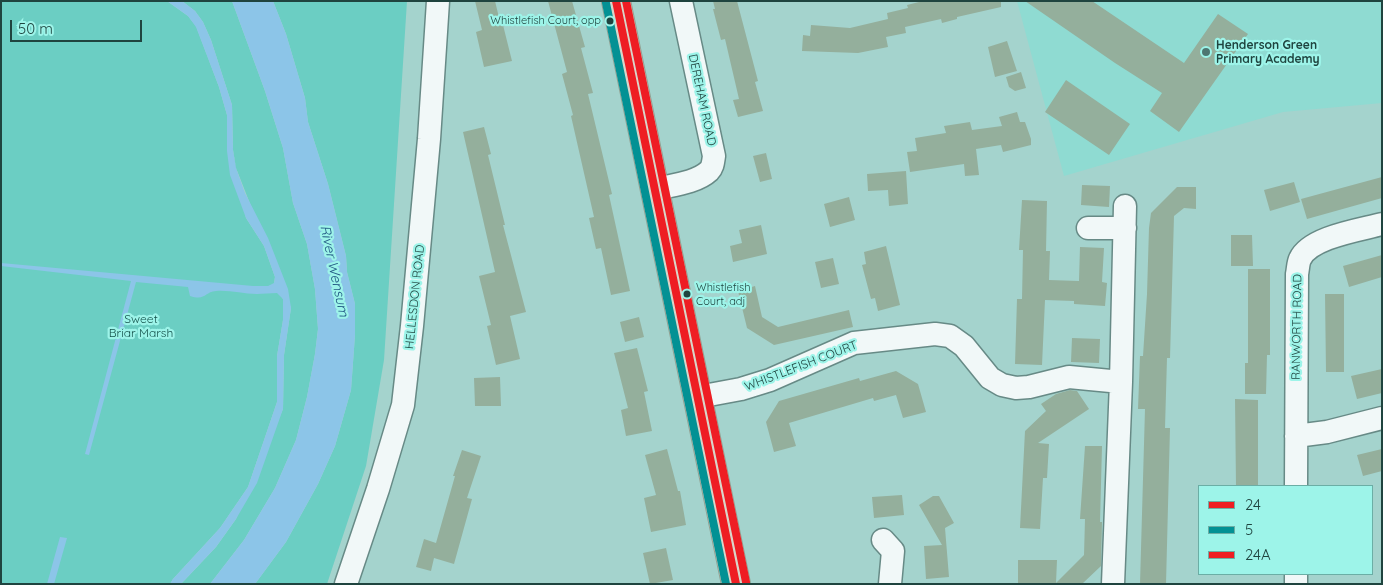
<!DOCTYPE html>
<html>
<head>
<meta charset="utf-8">
<style>
	body { margin:0 }
	#map { position:relative; width:1383px; height:585px; overflow:hidden; background:#a4d3cd; font-family:Quicksand,sans-serif }
	canvas { display:block }
	.frame { position:absolute; inset:0; border:2px solid #1f443f; pointer-events:none }
	.legend { position:absolute; left:1198px; top:485px; width:175px; height:90px; box-sizing:border-box; background:#9df4e9; border:1px solid #6baea5; margin:0; padding:6px 9px; list-style:none; font-size:15px; color:#1f443f }
	.legend li { display:flex; align-items:center; gap:10px; height:25px }
	.legend b { width:25px; border:1px solid #6baea5 }
	.scale { position:absolute; left:10px; top:20px; width:132px; height:22px; box-sizing:border-box; border:2px solid #1f443f; border-top:0; padding-left:6px; font-size:15px; line-height:18px; white-space:nowrap; color:#1f443f; -webkit-text-stroke:4px #9df4e9; paint-order:stroke }
</style>
</head>
<body>
<div id="map">
<canvas width="1383" height="585"></canvas>
<div class="frame"></div>
<ul class="legend">
<li><b style="height:6px;background:#ee1d23"></b>24</li>
<li><b style="height:6px;background:#039194"></b>5</li>
<li><b style="height:6px;background:#ee1d23"></b>24A</li>
</ul>
<div class="scale">50 m</div>
</div>
<script>
const ctx = document.querySelector('canvas').getContext('2d');
ctx.lineJoin = 'round';
function paint(path, color) { ctx.fillStyle = color; ctx.fill(path, 'evenodd'); }
function strokePath(path, color, width, dash) { ctx.strokeStyle = color; ctx.lineWidth = width; ctx.lineCap = dash ? 'butt' : 'round'; ctx.setLineDash(dash || []); ctx.stroke(path); }
function write(font, color, halo, rows, align = 'center') {
  ctx.font = font + ' Quicksand,sans-serif'; ctx.lineWidth = 4.5; ctx.setLineDash([]); ctx.textBaseline = 'middle'; ctx.strokeStyle = halo; ctx.fillStyle = color; for (const [text, x, y, turn = 0] of rows) {
    ctx.save(); ctx.translate(x, y); ctx.rotate((+turn || 0) * Math.PI / 180); ctx.textAlign = isNaN(turn) ? turn : align; if (halo) ctx.strokeText(text, 0, 0); ctx.fillText(text, 0, 0); ctx.restore();
  }
}
paint(new Path2D(`
	M1017 1H1382V103L1283 112 1064 176Z`), '#8fdbd2');
paint(new Path2D(`
	M1 1H167L188 16 196 26 219 87 227 115 228 128 246 218 264 246 275 277 274 283 283 299V320L277 356V402L248 487 220 528 173 579 170 584H1Z
	M182 1H232L265 91 283 148 293 203 307 244 315 289 318 329 315 354 307 397 296 440 275 488 244 540 210 584H181L216 547 236 519 283 409 284 355 291 308 236 168 233 150 232 105 211 40 203 22 195 11Z
	M273 1H407L384 360 366 466 327 584H255L286 542 318 484 335 446 351 390 355 335V304L347 272 346 256 328 184 308 122 305 98 286 34Z`), '#6bcec3');
paint(new Path2D(`
	M167 1H182L195 11 203 22 211 40 232 105 233 150 236 168 245 193 268 238 288 289 291 308 284 355 283 409 257 483 236 519 216 547 181 584H170L173 579 220 528 248 487 277 402V356L283 320V299L277 293C270 293 263 294 257 294 243 294 230 290 216 291 204 292 206 301 190 296L188 287 136 282 89 455 85 454 131 281 1 266V263L253 286H268L274 283 275 277 264 246 246 218 230 175 227 151V115L219 87 196 27 188 16Z
	M232 1H273L286 34 305 98 308 122 328 184 346 256 347 272 355 304V335L351 390 335 446 318 484 286 542 255 584H210L244 540 275 488 296 440 307 397 315 354 318 329 315 289 307 244 293 203 283 148 265 91Z
	M60 537 67 538 54 584H47Z`), '#8cc5e8');
paint(new Path2D(`
	M475 1H495L501 26 503 25 512 61 484 67 476 32 482 30Z
	M548 1H572L585 47 581 48 593 93 588 94 612 194 609 195 630 291 611 295 601 248 596 249 589 218 594 217 571 116 573 115 562 74 567 72Z
	M713 1H737L758 81 755 82 763 111 738 117 733 100 739 99 725 39 721 40 713 9H715Z
	M923 1H1001V7L957 17V19L942 23 941 19 905 27 906 33 886 37 888 47 858 53 802 51 803 35 810 36 811 25 850 28 888 19 887 13 908 8 907 5Z
	M1025 1H1092L1184 63 1218 14 1248 34 1179 132 1150 111 1162 93 1115 63Z
	M1007 41 1017 71 995 77 988 47Z
	M1021 72 1026 88 1015 91 1009 87 1006 77Z
	M1066 80 1130 124 1109 155 1045 112Z
	M1017 112 1020 122H1025L1031 139V145L1003 152 1001 145 976 149 979 175 965 176 964 164 910 172 907 152 917 151 915 138 946 133 944 126 970 122 972 130 1002 126 999 117Z
	M484 127 491 154 488 155 505 225H503L526 312 510 316 520 359 496 365 487 326 491 325 479 276 495 272 463 132Z
	M766 153 772 179 760 182 753 156Z
	M906 171 908 204 889 206 888 190 868 191 867 174Z
	M1382 177V198L1307 219 1301 199Z
	M1294 182 1300 202 1270 211 1264 190Z
	M1082 185 1110 186 1109 207 1081 205Z
	M1177 187H1196V209L1184 208 1174 216 1170 358H1167L1165 428H1170L1166 584H1140L1145 409H1138L1140 356H1143L1147 294 1149 228 1151 213Z
	M849 197 855 220 830 227 824 204Z
	M1022 200 1047 201 1046 251H1050L1049 280 1079 281 1080 247 1104 248 1102 282 1107 283 1105 306 1074 304V301L1045 300 1042 365 1015 364 1017 299H1022L1023 250H1019Z
	M761 225 767 254 733 262 730 246 742 243 739 230Z
	M1231 235H1252L1253 266H1231Z
	M886 246 900 305 878 311 875 298 871 299 862 265 866 264 864 252Z
	M1382 255V277L1349 287 1343 266Z
	M833 258 839 284 821 288 815 262Z
	M1248 269H1270V355H1267L1266 394H1245V363H1248Z
	M755 286 762 317 778 327 849 310 853 327 774 345 747 328 738 291Z
	M1325 294H1344V372H1326Z
	M639 317 644 337 625 342 620 322Z
	M1072 338 1100 339 1099 363 1071 362Z
	M637 348 648 391 644 392 652 431 626 436 621 410 628 408 614 353Z
	M1382 369V393L1357 399 1351 376Z
	M896 371 918 384 926 412 903 418 896 395 874 401 873 398 789 423 796 446 774 452 766 422 779 401 859 378 860 381Z
	M500 377 501 406H475L474 378Z
	M1070 390 1077 391 1089 409 1038 443 1049 444 1047 478H1043L1040 529 1020 528 1025 431 1046 411 1041 404 1056 394Z
	M1235 399 1258 400V486H1236Z
	M1085 446H1102L1100 522H1102L1101 566 1082 584H1018V560H1057L1056 583 1084 555 1085 519H1080Z
	M667 449 678 491H680L686 525 651 532 644 498 656 495 645 455Z
	M1382 449V471L1363 476 1357 455Z
	M462 450 481 456 467 498 472 499 454 564 434 558 431 571 416 567 424 539 436 543 455 476H453Z
	M902 495 904 515 874 518 872 497Z
	M933 496H939L954 523 945 528 949 577 926 579 924 546 942 545 919 505Z
	M666 548 673 580 650 584 643 553Z`), '#94af9c');
const minor = new Path2D(`
	M656 189C672 185 696 183 709 171 713 167 713 162 714 156L681 1
	M1088 228H1125
	M1121 382 1125 206
	M698 397 741 389 770 380 854 343 935 334 950 336 964 346 990 378 1002 385 1016 388 1029 387 1069 377 1121 382 1113 584
	M1296 436 1327 432 1382 418
	M1296 486 1297 274C1298 270 1298 263 1300 259 1310 237 1360 230 1382 224
	M883 540 893 551 890 584
	M346 584 378 489 403 405 412 326 429 139 438 1
	M1296 584V574`);
const highway = new Path2D(`
	M616 1 736 584`);
strokePath(minor, '#678a86', 25);
strokePath(highway, '#92a092', 30);
strokePath(minor, '#f1f8f8', 22);
strokePath(highway, '#d9d6ca', 28);
strokePath(new Path2D(`
	M616 1 736 584`), '#ee1d23', 8);
strokePath(new Path2D(`
	M606 3 726 584`), '#039194', 8);
strokePath(new Path2D(`
	M626 1 746 582`), '#ee1d23', 8);
for (const [x, y, r, color] of [
	[610,21,4.5,"#1f443f"],
	[1206,52,5,"#4e7671"],
	[687,294,4.5,"#1f443f"]
]) { const dot = new Path2D(); dot.arc(x, y, r, 0, 2 * Math.PI); ctx.fillStyle = color; ctx.fill(dot); strokePath(dot, '#9df4e9', 2); }
write('11px', '#1f443f', '#9df4e9', [
	["Whistlefish Court, opp",601,21],
	["Whistlefish",696,288,"left"],
	["Court, adj",696,302,"left"]
], 'right');
write('bold 12px', '#1f443f', '#9df4e9', [
	["Henderson Green",1216,45],
	["Primary Academy",1216,59]
], 'left');
write('12px', '#1f443f', '#9df4e9', [
	["DEREHAM ROAD",702,100,78],
	["HELLESDON ROAD",415,297,-84],
	["RANWORTH ROAD",1297,327,-89],
	["WHISTLEFISH COURT",801,366,-21]
]);
write('12px', '#15514b', '#9df4e9', [
	["Sweet",141,319],
	["Briar Marsh",141,333]
]);
write('italic 14px', '#235a85', '#9df4e9', [
	["River Wensum",334,271,78]
]);
</script>
</body>
</html>
